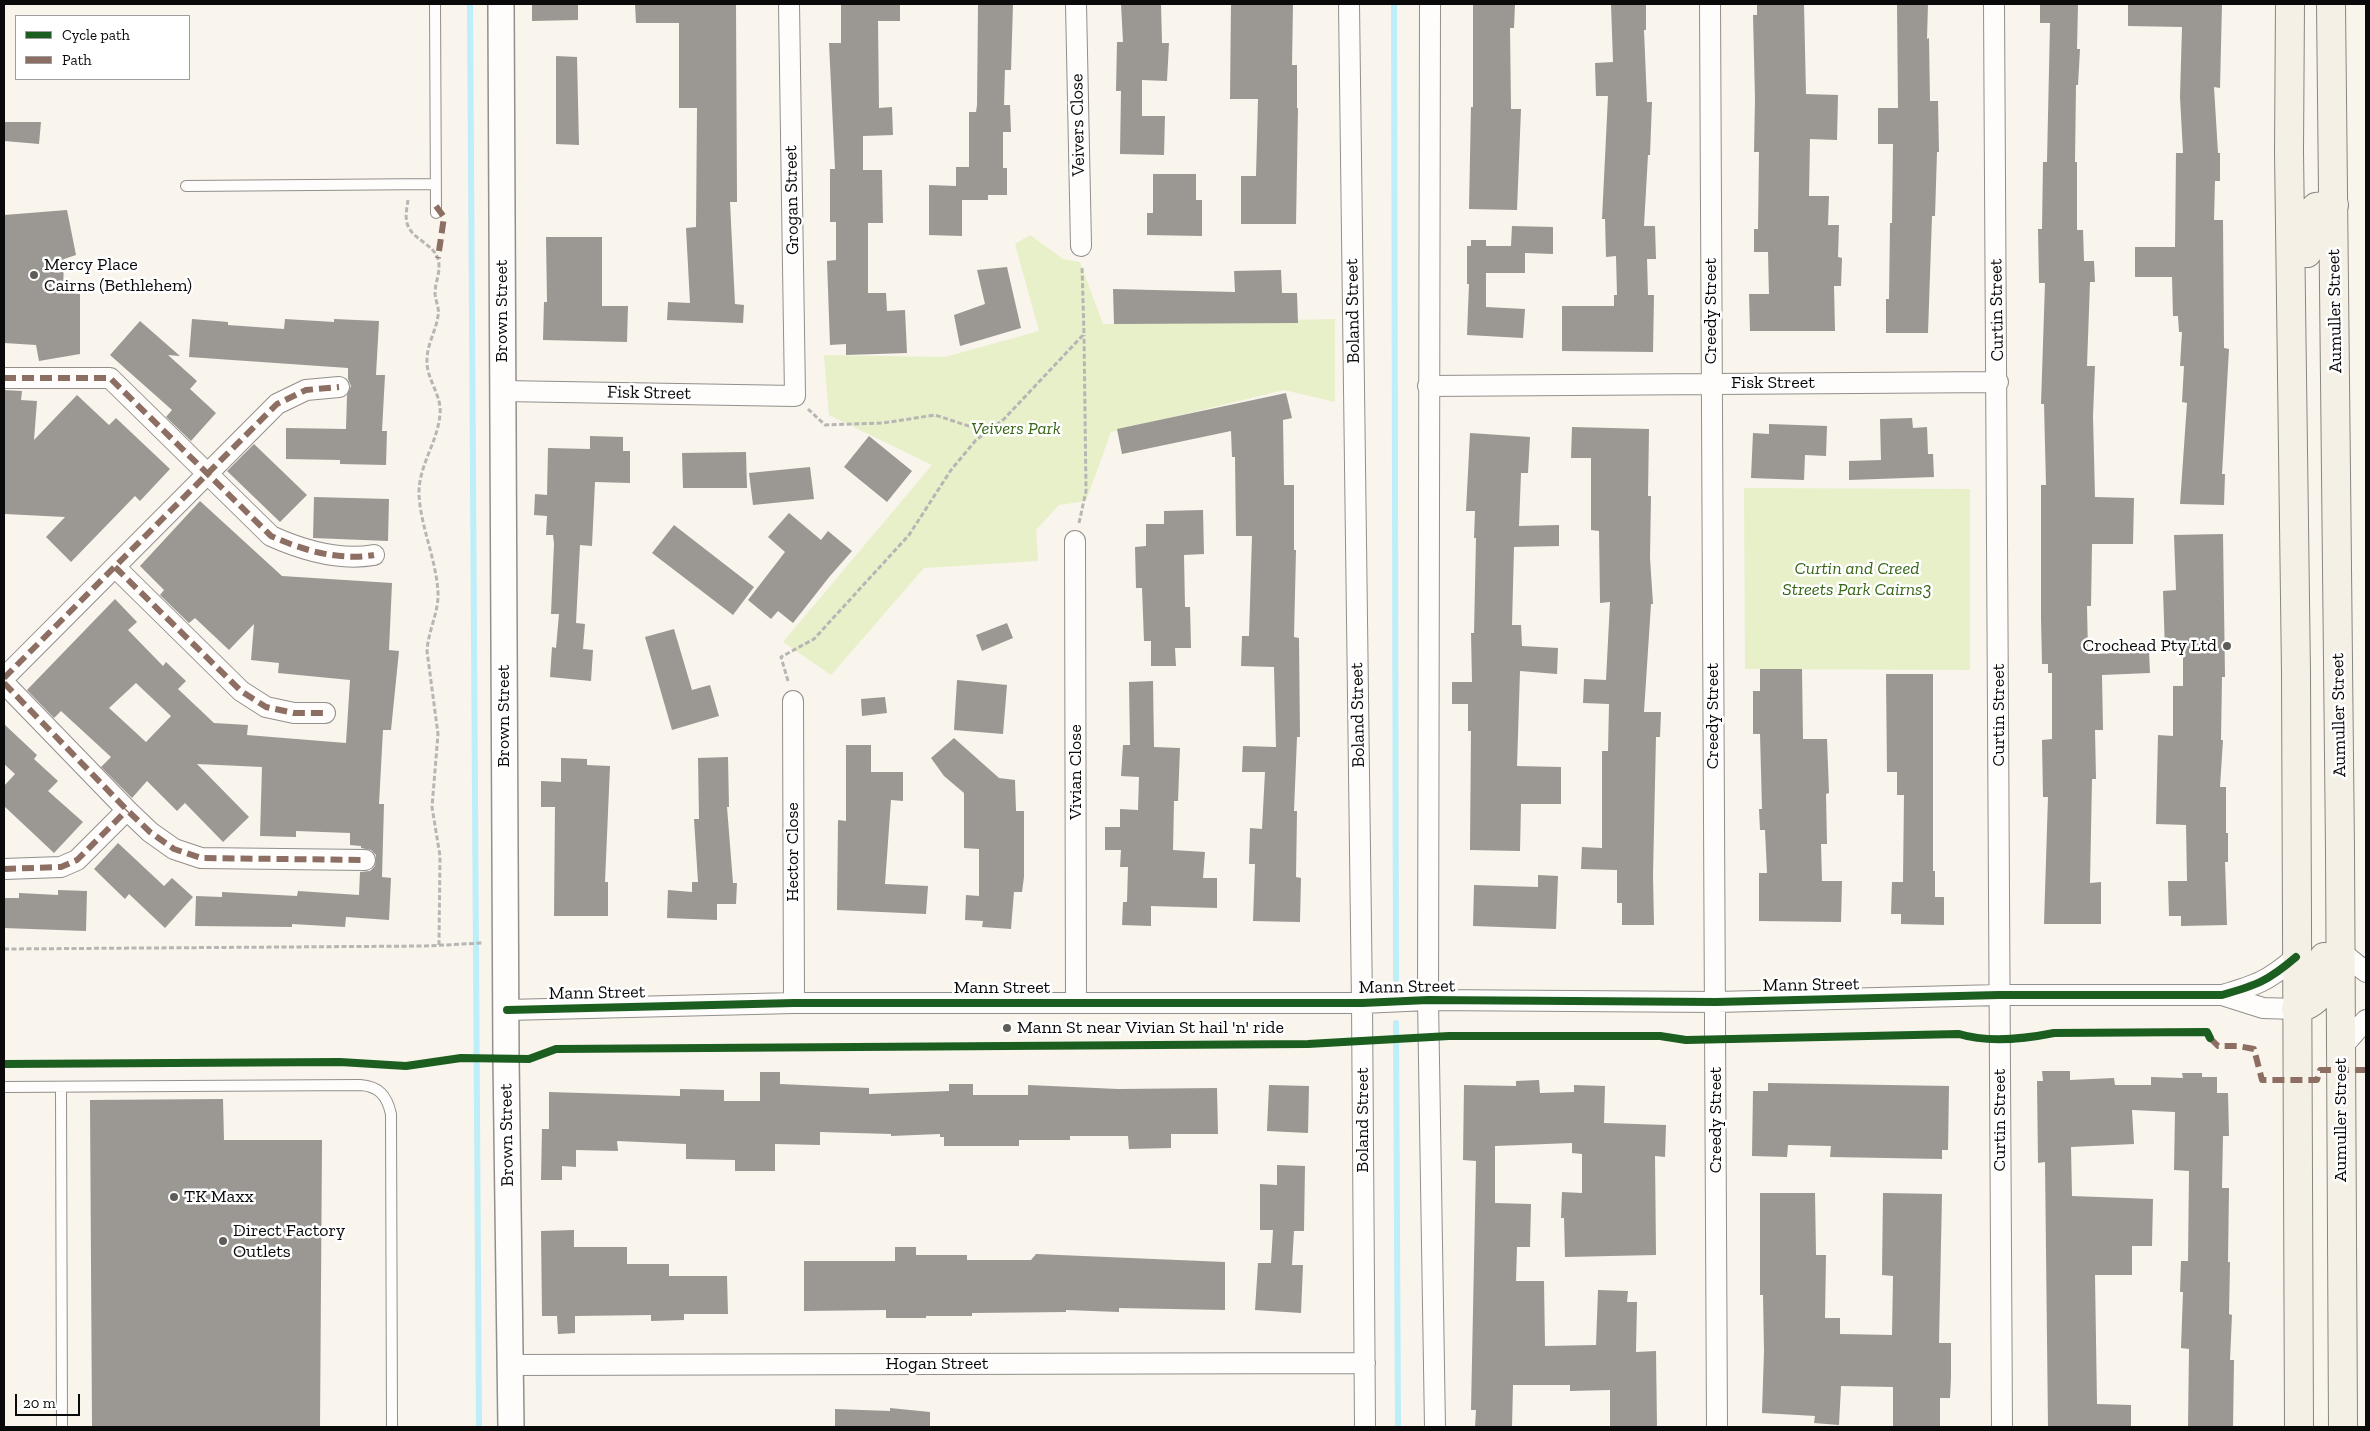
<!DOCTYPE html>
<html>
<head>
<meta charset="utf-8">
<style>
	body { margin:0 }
	#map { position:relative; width:2370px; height:1431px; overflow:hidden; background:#f9f4ec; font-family:"Zilla Slab",serif }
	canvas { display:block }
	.frame { position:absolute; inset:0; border:5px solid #0a0a0a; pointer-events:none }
	.legend { position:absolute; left:15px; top:15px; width:175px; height:65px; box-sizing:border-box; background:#fff; border:1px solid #9d9d9d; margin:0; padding:6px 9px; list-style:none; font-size:15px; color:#0a0a0a }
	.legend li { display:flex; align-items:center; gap:10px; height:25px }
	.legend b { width:25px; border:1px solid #9d9d9d }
	.scale { position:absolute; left:15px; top:1394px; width:65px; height:22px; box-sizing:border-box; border:2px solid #0a0a0a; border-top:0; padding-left:6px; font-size:15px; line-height:18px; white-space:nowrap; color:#0a0a0a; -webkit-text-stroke:4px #fff; paint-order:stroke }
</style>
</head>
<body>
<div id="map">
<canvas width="2370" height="1431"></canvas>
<div class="frame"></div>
<ul class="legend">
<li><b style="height:6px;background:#1b5e20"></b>Cycle path</li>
<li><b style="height:6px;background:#8d6e63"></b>Path</li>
</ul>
<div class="scale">20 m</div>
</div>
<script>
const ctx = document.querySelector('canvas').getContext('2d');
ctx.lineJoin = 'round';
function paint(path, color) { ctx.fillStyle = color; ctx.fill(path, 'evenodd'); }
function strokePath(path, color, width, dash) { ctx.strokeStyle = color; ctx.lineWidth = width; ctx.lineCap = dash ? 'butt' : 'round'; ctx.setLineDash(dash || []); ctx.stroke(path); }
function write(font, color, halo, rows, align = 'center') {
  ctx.font = font + ' "Zilla Slab",serif'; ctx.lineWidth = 5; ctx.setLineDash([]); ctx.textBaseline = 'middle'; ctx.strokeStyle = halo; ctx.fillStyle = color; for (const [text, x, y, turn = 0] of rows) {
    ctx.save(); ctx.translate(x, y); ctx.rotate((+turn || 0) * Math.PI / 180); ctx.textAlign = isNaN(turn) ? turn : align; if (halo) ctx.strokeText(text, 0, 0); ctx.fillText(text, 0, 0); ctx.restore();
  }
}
paint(new Path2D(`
	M1030 235 1063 259 1080 262 1103 324 1335 319V402L1284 390 1111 432 1086 501 1059 505 1036 530 1038 561 924 568 831 675 783 642 932 465 829 415 824 355 945 357 1039 331 1015 244Z
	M1744 488 1970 489V670L1745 669Z`), '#e8f0c9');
strokePath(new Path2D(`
	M470 4 479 1427
	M1394 4 1396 979
	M1396 1023 1398 1427`), '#beeef7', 6);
paint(new Path2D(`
	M532 4H578V20L532 21Z
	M635 4H736L737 202H730L735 304 744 305 743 323 667 320 668 302 690 303 686 228 696 227 697 108H679V23H636Z
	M841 4H900V21H878L879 108 892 107 893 135 863 136V170H882L883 223H868V293H886L887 311 905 310 907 353 846 355V344L830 345 827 261 836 260V222H830V169H835L829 43H841Z
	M978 4H1013L1011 70H1005L1004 105H1010L1011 132H1003V168H1007V195H988V200H962V236L929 235V185L956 186V167H969V112H976L977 105Z
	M1121 4H1161L1162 43H1169L1167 81 1142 80V116H1165L1164 155 1120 154 1121 91H1116L1117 42H1123Z
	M1231 4H1293L1292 65H1297V108H1298L1296 224H1241V176H1256L1258 99H1230Z
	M1473 4H1515L1514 28H1510L1511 109H1521L1517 210 1469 209 1471 107H1473Z
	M1611 4H1646V30H1644L1647 102H1652L1650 155H1648L1644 226H1655L1656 259H1647L1648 295H1654L1653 352 1562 351V306H1614V295H1617L1616 256 1606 257 1605 219H1602L1608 96H1596L1595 63 1613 62Z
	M1757 4H1804L1806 94 1838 95 1837 140 1810 139 1809 196H1829L1828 225H1839L1838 257 1842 258 1841 286H1834L1835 331H1750L1749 294H1769L1768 252H1754V229H1758L1759 152H1754L1755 99 1753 15H1757Z
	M1897 4H1928L1927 39 1929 38 1930 101H1938L1939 152H1937L1935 216H1932L1928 333H1886V299H1889L1890 223H1892L1893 144H1878V108H1898Z
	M2040 4H2078L2077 49H2080L2078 85H2076L2075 162H2077V230H2083L2084 261H2094L2095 282H2090L2087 366H2095L2093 416 2095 497 2134 498 2133 544H2092L2091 606H2087L2088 654 2149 652 2150 673 2102 675 2103 730H2095L2096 779H2092L2090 883 2101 882V924H2044L2048 797H2043L2042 740 2052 739V673H2048V664H2042L2041 619V485H2046L2044 404H2041L2045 283H2039L2038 229H2042L2043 162H2047L2050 23H2040Z
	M2128 4H2222L2220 88 2214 87 2218 153H2220V181H2215L2214 220H2223L2224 348 2229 349 2222 474H2225L2224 505 2180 504 2187 403 2182 402 2184 366H2180L2182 332H2179L2178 316H2173L2172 277H2135V247H2175L2176 153H2183L2180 97 2182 27 2128 26Z
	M556 56 577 57 579 145 556 144Z
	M4 122H41L39 144 4 141Z
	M1153 174H1196V200H1202V236L1147 235V213H1153Z
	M67 210 76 255 64 259 63 292 80 294V354L39 361 36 345 4 343V215Z
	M1512 226 1553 227V254L1525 253V273H1486V307L1525 309 1523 338 1467 335 1469 284H1467V246H1471V240H1486V246H1511Z
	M546 237H602V306H628L627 342 543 340 544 302H547Z
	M1007 267 1021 328 960 346 954 315 985 304 977 270Z
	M1281 270 1282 293H1297L1298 323 1114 324 1113 289 1235 292 1234 271Z
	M192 319 228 322V325L284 329 285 319 334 322V319L379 321 376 375H385L382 431H387L386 465 340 464V460L286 459V428L346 429 347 395 351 386 348 379V368L189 357Z
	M140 321 180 356 168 355 197 381 190 389 216 413 191 441 166 417 172 410 110 355Z
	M4 390 22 391 21 400 37 401 34 440 77 395 109 425 116 418 170 469 140 501 135 496 71 562 46 537 65 517 5 514Z
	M1286 393 1292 418 1283 420 1284 485H1294V550H1296L1294 637 1299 638 1300 737H1297L1294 811H1297L1296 877 1301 878 1300 922 1253 921 1255 864H1249L1250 828 1262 829 1265 772H1242L1243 746 1276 747 1274 667 1241 666 1242 636H1249L1252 536H1236L1235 457H1232L1231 431 1122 454 1117 429Z
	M1912 418 1913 428 1927 427 1928 454H1933L1934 477 1849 480V461L1881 460 1880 419Z
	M1769 424 1827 426 1826 456 1805 455 1804 480 1751 478 1753 433 1769 434Z
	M1572 427 1649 429 1648 496H1651L1650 558 1653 604H1651L1644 712H1661L1660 737H1656L1653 875 1654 925H1622V903H1617V870L1581 869 1582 847 1602 848V751H1608L1609 704 1583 703 1584 679 1606 680 1610 602 1600 603 1599 531 1591 530V458H1571Z
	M1470 433 1530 437 1528 473H1521L1519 526 1559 525V546L1514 547 1512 625H1521L1522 646 1558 648 1557 674 1520 671 1517 766 1561 767V804H1521L1520 851 1470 850 1471 731H1468V704H1452V682H1472L1471 633H1474L1476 538H1474L1475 511H1466Z
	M590 436 623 437V451H630V483L595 482 592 546 580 545 576 623 585 624 583 649 593 650 591 681 550 677 552 647 556 648 559 614H551L554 544 553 535H546L547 516 534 515 535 494 547 495 548 448 590 449Z
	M869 436 912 471 887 502 844 467Z
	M254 444 307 495 280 522 227 471Z
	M746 452 747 488H683L682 453Z
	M810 467 814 499 753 505 749 473Z
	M314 497 389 499 388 541 313 538Z
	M200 501 282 576 392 583 389 650 399 651 391 730H383L379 804H384L382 877 391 878 389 920 346 917 345 927 292 924V927L195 926 196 896 222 897V892L297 896 298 891 359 895 360 872 370 871 375 866 376 855 371 850 361 848V846L350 845V833L296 831V837L260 836 262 767 197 764 249 817 223 842 185 803 177 811 147 781 132 798 101 767 111 757 61 711 54 718 27 690 115 599 137 622 128 630 163 666 166 662 186 681 178 689 214 723 248 725 247 735 346 743 350 680 278 673 279 663 251 660 254 624 229 650 195 618 189 623 160 595 164 590 140 566ZM136 683 171 716 146 742 109 708Z
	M1203 510 1204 554 1184 555 1185 607H1190L1191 648H1175L1176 666H1151V641H1144L1142 588H1136L1135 547 1146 546V524H1164V511Z
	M789 513 821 540 828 531 852 551 830 576 793 623 778 611 771 619 748 600 785 552 768 537Z
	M674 525 754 587 733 615 652 553Z
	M2223 534 2225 677H2222L2221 740H2223L2220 787H2226V833H2228V862H2225L2227 925 2181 926V916H2169L2168 881H2187L2186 825 2156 824 2158 735 2173 736V686H2183V650L2165 651 2163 591 2176 590 2174 535Z
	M1007 623 1013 638 982 651 976 635Z
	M674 629 692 690 710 685 719 716 672 730 645 637Z
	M1760 669H1802L1803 739H1827L1829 793 1826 794 1827 844H1821L1822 881H1842L1841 922 1759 921V873H1767L1765 830H1760L1759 809H1762L1760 734H1753V691H1760Z
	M1886 674H1933V871H1935V897H1944V925L1901 924V914H1891L1892 882H1903L1904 795H1897V772H1887Z
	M957 680 1007 685 1003 734 954 730Z
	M1153 681 1154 747 1180 748 1178 801H1174L1173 850 1205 852 1203 878H1217V908L1151 906V926L1122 925 1123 902H1127L1128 867H1120L1121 850H1105V827H1120V809L1138 810 1139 777 1121 776 1123 745H1130L1129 682Z
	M885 697 887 713 862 716 861 699Z
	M4 724 37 755 34 759 58 781 48 791 83 822 54 853 4 806V786L15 774 4 764Z
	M954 738 999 778 1015 780 1016 811H1024V877L1022 892H1014L1011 929 982 927 983 921 965 920 966 895 979 896V849L964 848V793L944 776 931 758Z
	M846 745H871V772H903V801L891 800 885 884 928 886 926 914 837 910 838 820 846 821Z
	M728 757 729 807H727L733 883H737L736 904H717V920L667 918 668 890 692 892V882H698L694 819H699L698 758Z
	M561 758 587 759V765L610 766 605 882H608V916H554L555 807H541V781L561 782Z
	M118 843 164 886 172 878 193 897 165 928 129 894 125 899 94 869Z
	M1538 875 1558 876 1556 929 1473 926 1474 885 1538 887Z
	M58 890 87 891 86 931 4 928V898H19V893L58 895Z
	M2042 1071H2070V1080L2114 1078 2115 1085H2151V1077L2183 1078 2182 1073H2202V1077H2217V1093H2228L2229 1136H2223L2222 1188H2229L2228 1262H2230L2229 1314 2232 1315 2230 1360H2234L2233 1427H2188L2189 1349 2181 1348 2183 1292H2180L2181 1261H2188L2189 1171 2174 1170 2175 1112 2132 1110 2134 1144 2071 1147 2072 1196 2153 1199 2152 1246H2132V1275H2095L2097 1404 2131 1405V1427H2048L2045 1162 2038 1163 2037 1081H2043Z
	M760 1072H780V1084L869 1088V1094L949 1091V1084H973V1095H1028V1085L1118 1089 1217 1088 1218 1134H1171V1148L1129 1149 1128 1136H1070V1140H1019V1146H944V1137H940V1134L891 1136V1134L820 1132V1145L775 1144V1171H735V1160L686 1159V1144L617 1141 618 1151 576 1150V1167L562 1166V1180H541L542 1129H549V1092L680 1096V1089L724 1090V1101H760Z
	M1539 1080 1540 1093 1574 1092V1085L1605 1086 1604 1123 1666 1125 1665 1157 1655 1156 1656 1255 1565 1257 1564 1218H1561L1562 1192 1582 1193V1154L1572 1153V1143L1495 1146V1203L1531 1204 1530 1247H1517L1516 1281H1544L1545 1346 1596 1345 1598 1290 1628 1291 1627 1302H1637L1636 1352 1656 1351 1657 1427H1610V1390L1570 1391V1385H1513L1512 1427H1475L1476 1410H1471L1476 1161 1463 1160 1464 1085 1516 1086V1081Z
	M1768 1083 1949 1086 1948 1150H1942V1159L1830 1157 1831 1146 1788 1145 1787 1157 1752 1156 1753 1091H1768Z
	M1269 1085 1309 1086 1308 1133 1267 1131Z
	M223 1099 224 1140H322L320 1427H92L90 1100Z
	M1277 1165 1305 1166 1304 1231H1294L1292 1265H1303L1301 1313 1255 1310 1258 1263H1271L1273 1230H1260V1184L1277 1185Z
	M1760 1193H1815L1816 1255H1826L1825 1318H1840V1334L1892 1335 1893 1276 1882 1275 1883 1193 1942 1194 1939 1343H1951V1378L1950 1398H1940V1427H1893V1387L1841 1386 1839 1425 1814 1423 1815 1416 1762 1413 1764 1351 1763 1295H1760Z
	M574 1230V1247H627V1264H669V1276H727L728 1314H684V1320L651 1321V1315L575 1316V1333L558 1334 557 1316H542L541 1231Z
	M895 1247H916V1255H967V1260H1031L1036 1254 1225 1262V1310L1119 1308V1312L1066 1310V1312L972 1313V1316H926V1318H886V1310L804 1311V1261H895Z
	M890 1408 930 1412V1427H835V1409L890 1411Z`), '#9b9793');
const service = new Path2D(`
	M435 4 436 213
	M186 186 436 184
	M4 1087 360 1085C379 1086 387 1096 391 1114L392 1427
	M61 1087 62 1427`);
const minor = new Path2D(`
	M1076 4 1081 246
	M1349 4 1362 1003 1365 1427
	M1430 4 1428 1000 1435 1427
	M1710 4 1717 1427
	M1994 4 2002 1427
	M4 378H110L271 536C302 550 339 561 374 555
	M1428 386 1998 382
	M503 391 795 396 789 4
	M1075 541 1076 1003
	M115 567 241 691 266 707 294 713H325
	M4 678 277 404 306 390 339 387
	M4 683 127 810 150 832 174 849 201 858 365 860
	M793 701 794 1003
	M4 869 61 867 77 860 127 810
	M2340 951 2366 972
	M2222 995 2263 1008 2296 1009
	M507 1010 794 1003H1362L1428 1000 1716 1002 1999 995H2222C2257 985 2268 981 2296 957
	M2340 1049 2366 1020
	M510 1365 1365 1363`);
const tertiary = new Path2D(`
	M501 4 506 1058 511 1427`);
const secondary = new Path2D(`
	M2290 4 2289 151 2296 673 2299 1427
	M2331 4 2340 850 2343 1427
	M2307 253 2309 214 2316 207 2334 205
	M2296 1009C2327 1001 2323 984 2324 957`);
strokePath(service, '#928f8c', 12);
strokePath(minor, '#928f8c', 22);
strokePath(tertiary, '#928f8c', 28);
strokePath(secondary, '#888682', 30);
strokePath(new Path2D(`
	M408 200C407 207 405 216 407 223 412 242 440 244 439 267 439 276 435 284 435 293 435 301 440 308 438 316 436 331 427 344 427 360 426 379 442 395 440 414 438 442 418 466 419 495 421 528 436 559 438 592 439 612 428 631 427 651L438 734 432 807 440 856 439 945
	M808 409 825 425 883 423 935 415 987 432
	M1079 523 1086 491 1084 335
	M788 681 781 657 814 639 909 535 951 470 976 440 1004 419 1084 334 1082 266
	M4 949 425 946 483 943`), '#b7b6b5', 3, [5, 2.5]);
strokePath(service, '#fefdfc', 10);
strokePath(minor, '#fefdfc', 20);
strokePath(tertiary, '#fefdfc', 25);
strokePath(secondary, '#f4f0e6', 28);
strokePath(new Path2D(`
	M436 206 444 217 438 258
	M4 378H110L271 536C302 550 339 561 374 555
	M115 567 241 691 266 707 294 713H325
	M4 678 277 404 306 390 339 387
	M4 683 127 810 150 832 174 849 201 858 365 860
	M4 869 61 867 77 860 127 810
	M2210 1038 2218 1046H2238L2254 1049 2262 1080H2317L2320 1070H2366`), '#8d6e63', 6, [12, 6]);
strokePath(new Path2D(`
	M507 1010 794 1003H1362L1428 1000 1716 1002 1999 995H2222C2257 985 2268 981 2296 957
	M4 1064 340 1062 406 1066 461 1058 529 1059 556 1049 1308 1044 1449 1036H1660L1686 1040 1959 1034C1988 1043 2024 1039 2054 1033L2207 1032 2210 1038`), '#1b5e20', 8);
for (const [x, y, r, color] of [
	[34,275,5,"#5e5c59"],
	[2227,646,5,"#5e5c59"],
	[1007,1028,5,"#5e5c59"],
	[174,1197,5,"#5e5c59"],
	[223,1241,5,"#5e5c59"]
]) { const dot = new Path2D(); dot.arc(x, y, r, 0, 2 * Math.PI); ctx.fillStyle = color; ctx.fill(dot); strokePath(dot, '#fff', 2); }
write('18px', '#0a0a0a', '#fff', [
	["Veivers Close",1078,125,-91],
	["Grogan Street",792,200,-91],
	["Curtin Street",1997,310,-91],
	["Brown Street",502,311,-90],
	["Boland Street",1353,311,-91],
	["Creedy Street",1711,311,-90],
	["Aumuller Street",2335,311,-91],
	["Fisk Street",1773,383],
	["Fisk Street",649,393,1],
	["Boland Street",1358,715,-91],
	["Curtin Street",1999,715,-90],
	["Aumuller Street",2339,715,-91],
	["Brown Street",504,716,-90],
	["Creedy Street",1713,716,-90],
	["Vivian Close",1076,772,-90],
	["Hector Close",793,852,-90],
	["Mann Street",1811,985,-1],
	["Mann Street",1407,987,-1],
	["Mann Street",1002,988],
	["Mann Street",597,993,-1],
	["Boland Street",1363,1120,-90],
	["Creedy Street",1716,1120,-90],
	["Curtin Street",2000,1120,-90],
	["Aumuller Street",2341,1120,-90],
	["Brown Street",507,1135,-91],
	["Hogan Street",937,1364]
]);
write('18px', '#0a0a0a', '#fff', [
	["Mercy Place",44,265],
	["Cairns (Bethlehem)",44,286],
	["Crochead Pty Ltd",2217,646,"right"],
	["Mann St near Vivian St hail 'n' ride",1017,1028],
	["TK Maxx",184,1197],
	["Direct Factory",233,1231],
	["Outlets",233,1252]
], 'left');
write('italic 18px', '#366616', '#fff', [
	["Veivers Park",1016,429],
	["Curtin and Creed",1857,569],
	["Streets Park Cairns3",1857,590]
]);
</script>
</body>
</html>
